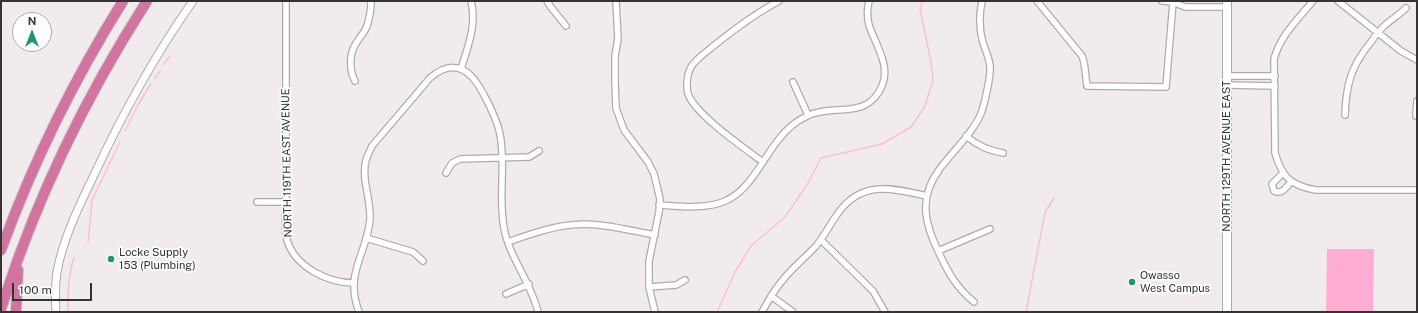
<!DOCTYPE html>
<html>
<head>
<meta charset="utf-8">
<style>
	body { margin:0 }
	#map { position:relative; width:1418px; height:313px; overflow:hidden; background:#f2ebee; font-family:"Public Sans",sans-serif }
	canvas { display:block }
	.frame { position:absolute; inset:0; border:2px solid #353233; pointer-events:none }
	.north { position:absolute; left:12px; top:12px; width:40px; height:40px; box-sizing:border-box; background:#fff; border:1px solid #aeadad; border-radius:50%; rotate:0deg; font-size:11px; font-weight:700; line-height:16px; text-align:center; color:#353233 }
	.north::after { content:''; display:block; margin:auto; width:14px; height:18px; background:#229578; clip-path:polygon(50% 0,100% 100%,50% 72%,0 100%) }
	.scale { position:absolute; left:12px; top:283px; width:80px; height:18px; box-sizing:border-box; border:2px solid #353233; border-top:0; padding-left:5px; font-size:12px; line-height:14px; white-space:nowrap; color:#353233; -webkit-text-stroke:3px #fff; paint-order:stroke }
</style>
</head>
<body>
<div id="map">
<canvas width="1418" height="313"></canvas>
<div class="frame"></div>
<div class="north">N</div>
<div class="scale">100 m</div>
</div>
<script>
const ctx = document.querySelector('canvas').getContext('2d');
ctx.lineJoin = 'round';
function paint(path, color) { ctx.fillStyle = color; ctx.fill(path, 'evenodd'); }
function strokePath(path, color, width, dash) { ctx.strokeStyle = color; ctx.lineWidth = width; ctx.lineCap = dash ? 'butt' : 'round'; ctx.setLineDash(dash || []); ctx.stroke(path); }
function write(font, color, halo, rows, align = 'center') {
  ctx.font = font + ' "Public Sans",sans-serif'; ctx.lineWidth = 3.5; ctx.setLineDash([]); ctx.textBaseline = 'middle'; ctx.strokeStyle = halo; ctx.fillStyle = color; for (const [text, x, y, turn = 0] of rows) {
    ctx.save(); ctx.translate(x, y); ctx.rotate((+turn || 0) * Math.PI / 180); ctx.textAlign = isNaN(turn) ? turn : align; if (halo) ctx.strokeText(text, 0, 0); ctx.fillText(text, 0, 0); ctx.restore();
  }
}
paint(new Path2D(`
	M1327 249H1374L1373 312H1326Z`), '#ffadd2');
strokePath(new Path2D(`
	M163 65 170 56
	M155 79 160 71
	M125 131 139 103 151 84
	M88 242 92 200 120 142
	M68 312C68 293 68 276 74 258
	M717 312 735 272 751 246 785 217 807 185 821 158 882 144 911 127 925 106 933 80 931 62 920 9 923 1
	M1026 312 1045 212 1054 198`), '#fabfd8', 1.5);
const minor = new Path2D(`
	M286 1V202C286 214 284 228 287 240 295 267 328 283 354 283
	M547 1 550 6 566 26
	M616 1 618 39 615 56V81L616 108 624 130 648 162 654 174 660 199 659 212 649 261V287L655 312
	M1037 1 1082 56C1086 66 1085 75 1087 86L1166 87 1173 2
	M1162 1 1173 2 1185 7H1227
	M1313 1C1298 19 1280 36 1274 59L1275 153C1282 177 1291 186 1316 190H1417
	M1338 1 1401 51 1417 60
	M461 69C468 46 477 25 471 1
	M1227 76H1275
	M355 81C350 72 349 57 354 47 357 40 364 34 367 26 370 17 371 10 371 1
	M793 82 808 115
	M1227 85 1275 86
	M1345 115C1346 85 1351 66 1371 42 1374 37 1378 32 1383 27 1390 20 1398 16 1406 8
	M1416 116 1417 101
	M966 136C978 146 988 150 1003 153
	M763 162C744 148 696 115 688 94 686 86 687 74 691 67 695 60 704 54 711 48 732 31 754 14 779 1
	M446 173 452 163 460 159 529 157 539 151
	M1283 173 1272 184 1274 191C1282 195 1286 187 1291 182
	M257 202H286
	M659 205C679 206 700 209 720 203 749 194 761 161 779 139 786 130 796 121 807 116 833 103 867 121 882 86 891 65 875 44 869 25 867 17 867 9 869 1
	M366 238 413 252 423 261
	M821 240 873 291 885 312
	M508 242C528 235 550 227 571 225 600 222 627 230 655 235
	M938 251 990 229
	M649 287 676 285 685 280
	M506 294 529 284
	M771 296 793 312
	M974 302C956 287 949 274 939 253 925 225 918 198 939 170 951 153 975 131 982 111 985 101 991 76 990 66 989 58 986 51 983 43 979 29 979 15 982 1
	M359 312C344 272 367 255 370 219 371 199 361 179 366 160 367 156 370 151 372 146L430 78C439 70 451 64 463 70 473 75 479 86 484 95 491 108 497 120 500 134 506 165 498 197 504 228 509 257 531 282 538 312
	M762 312C768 301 774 290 782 281 792 268 805 258 816 246 826 234 832 220 842 208 866 180 896 189 927 196`);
const tertiary = new Path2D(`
	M56 312C55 299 55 286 57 272 63 238 80 204 95 173 123 113 155 55 193 1`);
const secondary = new Path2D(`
	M1227 312V1`);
const motorway = new Path2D(`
	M1 250C33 162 73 81 123 1
	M1 309C35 201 86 96 147 1
	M16 312 18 270`);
strokePath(minor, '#b0aaac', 8);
strokePath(tertiary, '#b0aaac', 9);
strokePath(secondary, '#b0aaac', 10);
strokePath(motorway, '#cacaca', 12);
strokePath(minor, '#fff', 5.5);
strokePath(tertiary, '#fff', 7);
strokePath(secondary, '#fff', 8);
strokePath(motorway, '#d174a0', 10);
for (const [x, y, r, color] of [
	[111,259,4,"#229578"],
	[1132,282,4,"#229578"]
]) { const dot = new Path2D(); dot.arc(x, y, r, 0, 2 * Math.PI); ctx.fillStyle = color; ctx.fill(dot); strokePath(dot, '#fff', 1.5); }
write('11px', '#353233', '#fff', [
	["NORTH 129TH AVENUE EAST",1227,156,-90],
	["NORTH 119TH EAST AVENUE",287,163,-91]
]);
write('11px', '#353233', '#fff', [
	["Locke Supply",119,253],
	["153 (Plumbing)",119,266],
	["Owasso",1140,276],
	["West Campus",1140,289]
], 'left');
</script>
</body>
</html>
